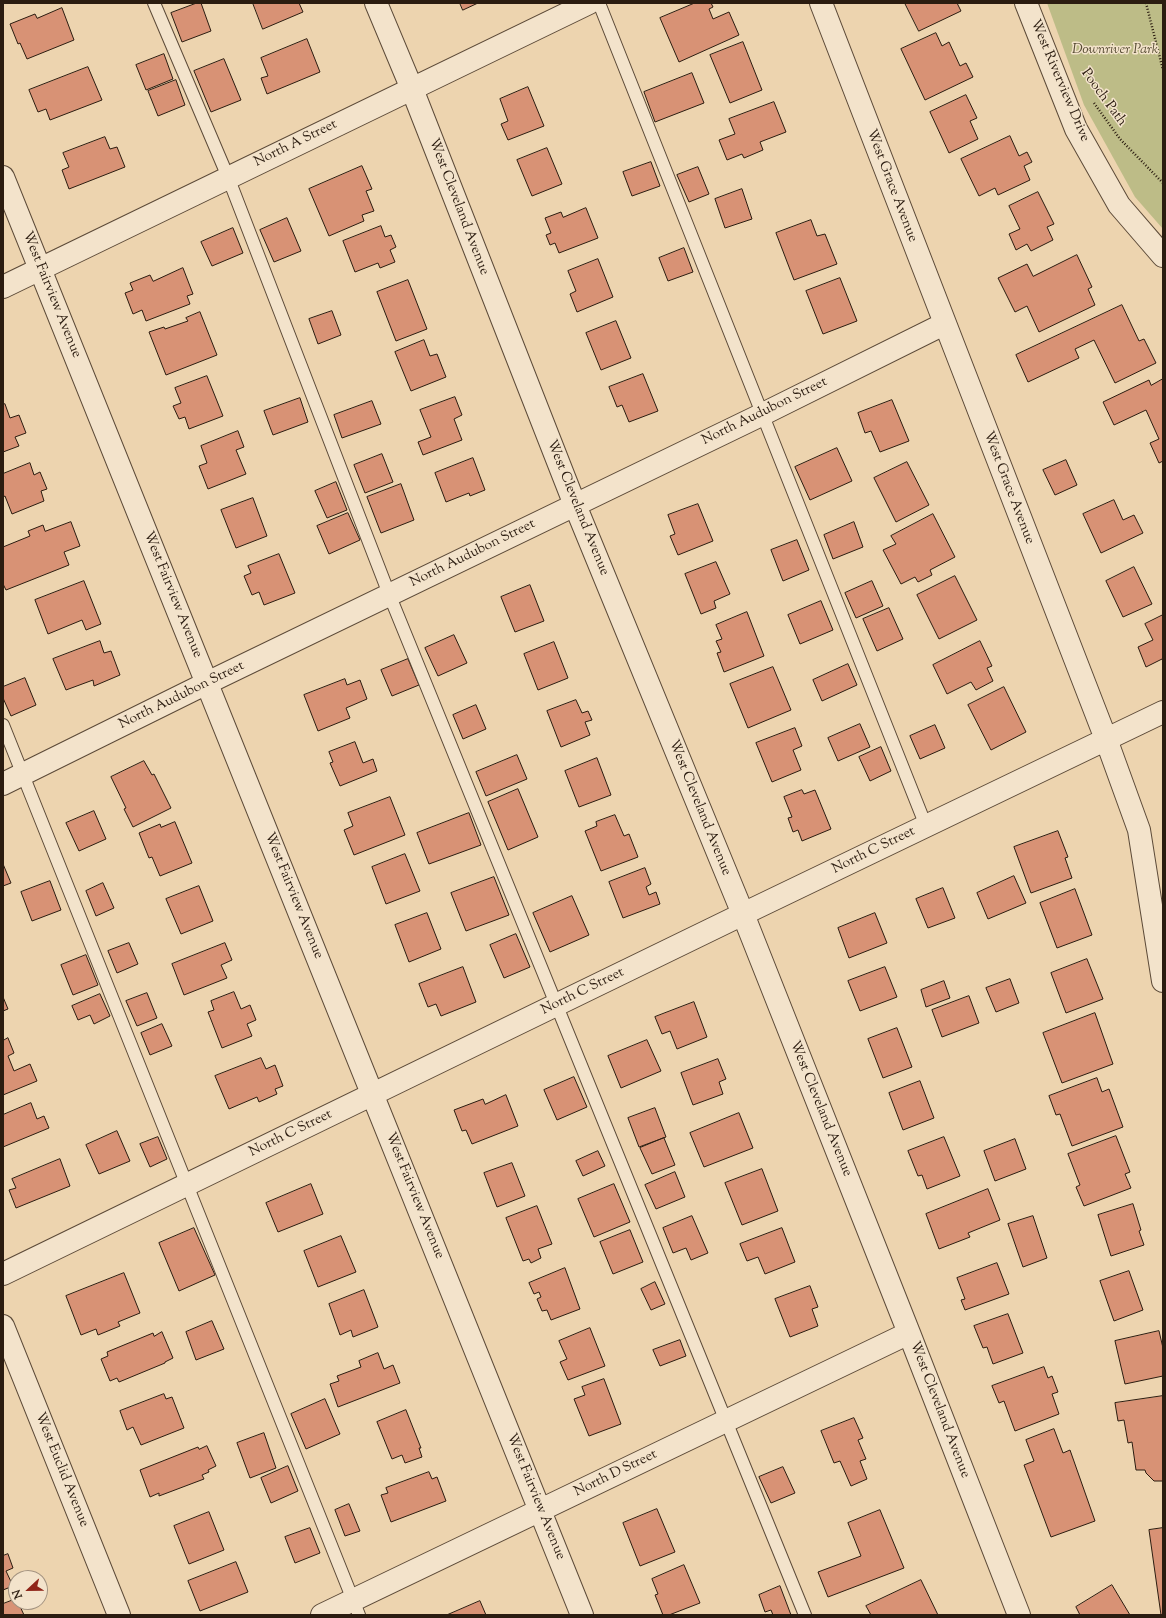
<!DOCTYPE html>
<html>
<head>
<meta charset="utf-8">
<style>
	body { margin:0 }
	#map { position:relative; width:1166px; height:1618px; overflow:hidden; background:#edd4af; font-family:"Sorts Mill Goudy",serif }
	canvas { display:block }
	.frame { position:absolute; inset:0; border:4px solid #2b1c10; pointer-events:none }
	.north { position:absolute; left:8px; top:1570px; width:40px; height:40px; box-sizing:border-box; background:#f3e3cb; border:1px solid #a39380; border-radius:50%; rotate:248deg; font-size:11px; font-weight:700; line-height:16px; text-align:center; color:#2b1c10 }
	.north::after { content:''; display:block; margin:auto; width:14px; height:18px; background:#8f2418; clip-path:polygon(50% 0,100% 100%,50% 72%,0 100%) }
</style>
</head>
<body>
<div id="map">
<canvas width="1166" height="1618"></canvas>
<div class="frame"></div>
<div class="north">N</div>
</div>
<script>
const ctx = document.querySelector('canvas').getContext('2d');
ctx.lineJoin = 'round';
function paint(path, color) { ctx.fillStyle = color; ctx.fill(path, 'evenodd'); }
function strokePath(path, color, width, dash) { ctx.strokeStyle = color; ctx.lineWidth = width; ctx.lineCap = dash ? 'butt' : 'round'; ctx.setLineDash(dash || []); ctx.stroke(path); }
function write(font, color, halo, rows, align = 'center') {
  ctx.font = font + ' "Sorts Mill Goudy",serif'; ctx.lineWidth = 3; ctx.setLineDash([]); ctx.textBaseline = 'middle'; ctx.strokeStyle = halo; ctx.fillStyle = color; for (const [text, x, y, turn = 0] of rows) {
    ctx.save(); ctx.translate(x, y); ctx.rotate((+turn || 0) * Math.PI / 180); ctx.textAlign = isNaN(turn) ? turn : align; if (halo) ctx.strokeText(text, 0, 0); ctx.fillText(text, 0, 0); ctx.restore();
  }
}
paint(new Path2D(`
	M1047 3H1163V229L1135 197 1084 105Z`), '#bdbc87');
const building = new Path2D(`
	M197 3H201L211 31 182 42 171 13Z
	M253 3H299L303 12 263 29Z
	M460 3H478L463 10Z
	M695 3H711L713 7 709 9 713 19 729 12 739 35 679 62 660 18Z
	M905 3H957L961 11 919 31Z
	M62 8 74 40 27 59 20 43 18 44 10 24 35 14 37 18Z
	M936 33 942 46 949 42 960 66 966 63 973 77 925 100 901 49Z
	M307 39 320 72 267 94 261 78 268 76 261 58Z
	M743 42 762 90 730 103 710 55Z
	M164 54 173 79 146 90 136 65Z
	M224 59 241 100 211 112 194 71Z
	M88 67 102 100 50 120 46 109 38 112 29 90Z
	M692 73 704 103 655 122 644 92Z
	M176 80 185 105 158 116 148 91Z
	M528 87 544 126 508 140 501 124 508 121 500 99Z
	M966 95 977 118 970 121 978 139 949 153 930 112Z
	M774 102 786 132 760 142 763 150 744 158 742 154 727 160 719 140 735 134 729 119Z
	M1010 136 1019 156 1027 152 1032 162 1024 166 1030 180 998 195 995 188 979 196 961 159Z
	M105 137 110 149 117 147 125 167 69 189 62 170 69 167 63 153Z
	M547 148 562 184 532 196 517 160Z
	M651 162 660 186 632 196 623 172Z
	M362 166 372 189 366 191 374 211 362 215 364 221 329 236 309 189Z
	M698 167 709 194 689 202 677 175Z
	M742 189 752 219 725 228 715 199Z
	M1038 192 1054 224 1047 227 1053 240 1031 251 1027 244 1016 250 1009 234 1020 229 1009 206Z
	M586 208 598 238 559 253 555 243 550 245 546 235 551 233 545 218 561 212 563 217Z
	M287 218 301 251 274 262 260 230Z
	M811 220 817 236 825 234 837 264 794 280 776 233Z
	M381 226 385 237 391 235 396 247 390 250 395 262 380 268 378 263 355 272 343 241Z
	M233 228 243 253 212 266 201 242Z
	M684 248 693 272 668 281 659 258Z
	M1077 255 1092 287 1088 289 1095 305 1039 332 1027 306 1015 312 998 278 1027 264 1033 276Z
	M598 259 613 297 577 312 570 294 576 291 568 271Z
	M183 268 193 294 187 296 190 304 146 321 142 310 133 314 125 293 133 290 130 283 150 275 153 281Z
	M840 278 857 321 823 334 806 291Z
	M408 280 427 329 396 341 377 292Z
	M1122 305 1139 341 1144 339 1156 363 1115 383 1094 340 1075 349 1079 358 1028 382 1016 355Z
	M332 311 341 335 318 344 309 319Z
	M200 312 217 355 166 375 149 332 164 327 165 329 188 321 186 318Z
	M616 321 631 358 601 370 586 333Z
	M424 340 430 356 437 354 446 377 411 391 395 352Z
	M643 374 658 411 629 422 622 405 617 407 609 387Z
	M207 376 223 416 189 429 185 417 179 419 173 406 181 403 175 388Z
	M1163 379V461L1159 463 1150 443 1159 439 1146 410 1114 425 1103 402 1149 380 1151 385Z
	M455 397 462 415 454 419 462 440 423 455 418 442 431 437 420 410Z
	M300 398 308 422 273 435 264 411Z
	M892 400 909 441 880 452 871 431 865 433 858 413Z
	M372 401 381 424 342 438 334 415Z
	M5 404 10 418 19 415 26 433 15 437 19 446 3 452V405Z
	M238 431 244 447 236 450 246 474 208 489 199 466 207 463 201 446Z
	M837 448 852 481 810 500 795 467Z
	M382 454 393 482 365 493 354 465Z
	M473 458 485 490 470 496 469 493 446 502 435 473Z
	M1066 460 1077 485 1055 495 1043 470Z
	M907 462 929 505 896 522 874 478Z
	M30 463 34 475 40 472 47 489 41 491 44 501 12 514 5 496 3 497V474Z
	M336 482 347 510 327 518 315 491Z
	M401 484 414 520 381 533 367 497Z
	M253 498 267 536 236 548 221 510Z
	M1114 500 1123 520 1134 515 1143 533 1101 553 1083 514Z
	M698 504 713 541 678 555 670 536 675 534 668 515Z
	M348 513 360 540 329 554 317 526Z
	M933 514 955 557 930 570 932 575 918 582 915 577 901 584 883 550 896 544 891 536Z
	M71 522 80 546 64 552 69 565 6 590 3 584V547L30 536 28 531 43 525 45 531Z
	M854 522 863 547 833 559 824 535Z
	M797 540 809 570 783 581 771 550Z
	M279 554 295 593 264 605 259 592 252 595 244 576 251 573 248 566Z
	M716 562 730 594 714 601 716 608 701 614 685 574Z
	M1134 567 1152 604 1123 617 1106 581Z
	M955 576 977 620 939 639 917 595Z
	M84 581 101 624 86 630 82 620 48 634 35 600Z
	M872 581 883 606 856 618 845 593Z
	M530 585 544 621 515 632 501 597Z
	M821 601 833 630 800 644 788 615Z
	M889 608 903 639 877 651 863 619Z
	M747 612 764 656 724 672 717 653 721 652 716 641 722 639 716 625Z
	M1163 615V661L1162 659 1146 667 1138 647 1153 640 1145 624Z
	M454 635 467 663 438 676 425 648Z
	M100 641 104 653 111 651 120 675 94 686 93 680 66 690 53 659Z
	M980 641 992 666 987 668 993 681 976 690 971 682 947 694 933 665Z
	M554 642 568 678 538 690 524 654Z
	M408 659 419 685 392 696 381 670Z
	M848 664 857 685 822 701 813 680Z
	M773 667 791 710 748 728 730 684Z
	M25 678 36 705 11 716 3 698V687Z
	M345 679 347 685 360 680 367 699 346 708 350 718 318 731 304 695Z
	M1004 687 1026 732 991 750 968 705Z
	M576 700 582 713 588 711 592 720 585 722 590 735 561 747 547 711Z
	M476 705 486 729 463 739 453 715Z
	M860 724 870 747 838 761 828 738Z
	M935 725 945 748 920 759 910 736Z
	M795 728 802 746 793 750 801 770 772 782 756 743Z
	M355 742 363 763 373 759 377 771 340 786 330 763 333 762 329 752Z
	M881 747 891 771 870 781 859 757Z
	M517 755 527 779 486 796 476 772Z
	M597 758 611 795 579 807 565 771Z
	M144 761 152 775 154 774 171 808 133 827 124 809 126 808 111 777Z
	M518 789 538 837 508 850 488 802Z
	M802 790 804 794 815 790 831 829 802 841 798 830 793 832 788 818 792 817 784 797Z
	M390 797 405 835 354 855 344 830 353 826 348 813Z
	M94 811 106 839 79 851 66 823Z
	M469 813 481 845 429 864 417 833Z
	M615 815 624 836 629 834 638 857 601 871 585 831 597 826 596 822Z
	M175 822 192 863 160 876 152 857 149 858 139 833 160 824 161 827Z
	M1058 831 1068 857 1065 858 1072 878 1031 893 1014 847Z
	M405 854 420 891 386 904 372 867Z
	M3 864 11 883 3 886Z
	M645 868 651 884 646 887 649 895 656 892 660 904 623 918 609 882Z
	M1014 876 1026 903 988 919 977 893Z
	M494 877 509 915 466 931 451 893Z
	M50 881 61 910 32 921 21 892Z
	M103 883 114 908 96 916 86 891Z
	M199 886 213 921 181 934 166 899Z
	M943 888 955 918 928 928 916 899Z
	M1075 889 1092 935 1057 948 1040 903Z
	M572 896 589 935 550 952 533 913Z
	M427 913 441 949 409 962 395 925Z
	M875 913 887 943 849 958 838 928Z
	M516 934 530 967 504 978 490 945Z
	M129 943 138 964 117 973 108 951Z
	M225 943 232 960 221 965 227 978 184 995 172 964Z
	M86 955 98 985 73 995 61 965Z
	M1087 959 1103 999 1066 1013 1051 973Z
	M463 967 476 1002 441 1016 436 1004 428 1007 419 984Z
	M885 967 897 997 860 1011 848 981Z
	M1010 979 1019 1003 996 1012 986 988Z
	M944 981 950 998 926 1007 921 990Z
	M234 992 241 1009 250 1005 256 1020 247 1024 252 1036 222 1048 208 1012 214 1010 211 1001Z
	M147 993 157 1018 137 1026 126 1001Z
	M100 994 110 1016 94 1024 90 1015 78 1020 72 1006Z
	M969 996 979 1023 942 1037 932 1010Z
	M3 997 8 1009 3 1011Z
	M694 1002 707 1037 677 1049 670 1031 662 1034 655 1017Z
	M1095 1013 1113 1064 1062 1083 1043 1033Z
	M162 1024 172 1046 150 1055 141 1033Z
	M897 1028 912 1067 883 1078 868 1039Z
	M8 1038 14 1053 8 1056 14 1071 30 1064 37 1081 3 1095V1041Z
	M647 1040 661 1071 621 1088 608 1056Z
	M261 1058 266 1069 275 1065 283 1086 275 1089 277 1094 259 1102 257 1097 229 1109 215 1076Z
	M718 1059 726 1079 719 1082 723 1094 693 1105 681 1073Z
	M574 1077 587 1107 557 1120 544 1090Z
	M1097 1078 1102 1092 1109 1089 1123 1127 1072 1146 1060 1114 1056 1115 1049 1096Z
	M920 1081 934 1118 903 1130 889 1093Z
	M506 1095 518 1126 472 1144 466 1130 462 1131 454 1110 483 1099 485 1104Z
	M31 1103 37 1119 44 1116 49 1128 3 1147V1115Z
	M655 1108 666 1137 639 1147 628 1118Z
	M739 1113 753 1148 704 1167 690 1133Z
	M117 1131 130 1161 99 1174 86 1145Z
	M1116 1136 1130 1172 1125 1174 1131 1188 1084 1206 1076 1187 1080 1185 1068 1154Z
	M158 1137 167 1159 150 1167 140 1144Z
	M944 1137 960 1176 927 1189 922 1175 918 1176 908 1151Z
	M664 1138 675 1165 652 1174 640 1148Z
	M1015 1139 1026 1169 995 1181 984 1151Z
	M598 1151 605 1166 583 1176 576 1161Z
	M60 1159 70 1186 16 1208 9 1190 16 1188 12 1179Z
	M512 1163 525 1196 497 1207 484 1173Z
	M762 1169 778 1211 742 1225 725 1183Z
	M675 1172 685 1197 656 1209 645 1185Z
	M311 1184 323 1214 278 1232 266 1203Z
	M614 1184 630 1222 594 1237 578 1199Z
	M988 1189 1000 1220 968 1233 970 1237 939 1249 926 1214Z
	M1133 1204 1141 1230 1139 1231 1144 1245 1111 1256 1098 1215Z
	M537 1206 552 1244 538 1249 541 1258 531 1263 529 1259 523 1261 506 1218Z
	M692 1216 708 1253 691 1260 686 1248 673 1253 663 1228Z
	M1033 1216 1047 1258 1023 1267 1008 1224Z
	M194 1228 215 1275 179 1291 159 1243Z
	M782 1228 795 1262 765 1274 758 1257 747 1261 740 1244Z
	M630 1230 643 1262 613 1274 600 1242Z
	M341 1236 356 1272 318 1287 304 1251Z
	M997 1263 1009 1294 965 1310 961 1300 965 1299 957 1278Z
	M565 1268 580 1309 551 1320 547 1310 542 1311 537 1299 541 1297 539 1292 534 1294 529 1283Z
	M1129 1271 1143 1310 1114 1321 1100 1281Z
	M124 1273 140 1313 118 1322 120 1326 98 1335 96 1329 81 1335 66 1296Z
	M655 1282 665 1304 651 1310 641 1289Z
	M810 1286 818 1307 812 1309 818 1326 790 1337 775 1299Z
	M364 1290 378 1327 353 1337 351 1330 340 1335 329 1304Z
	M1008 1314 1023 1353 993 1364 987 1347 983 1348 974 1326Z
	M212 1321 224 1349 196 1360 186 1332Z
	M590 1328 605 1366 568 1380 560 1362 567 1359 559 1341Z
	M1159 1331 1163 1348V1376L1125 1384 1115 1341Z
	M162 1332 173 1358 165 1362V1363L119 1382 117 1378 110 1381 101 1359 108 1356 107 1352 153 1333 154 1336Z
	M680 1340 686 1356 660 1366 653 1350Z
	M378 1353 384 1369 393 1365 400 1383 338 1407 330 1384 339 1381 337 1376 361 1367 359 1361Z
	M1044 1367 1048 1378 1052 1376 1058 1392 1052 1394 1059 1414 1015 1431 1004 1401 999 1403 992 1386Z
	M604 1379 621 1424 589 1436 574 1399 585 1395 582 1387Z
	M164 1394 166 1399 172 1397 184 1428 141 1445 133 1427 127 1430 120 1411Z
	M1163 1396V1481H1154L1146 1473 1145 1470H1136L1132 1442 1128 1443 1124 1420 1118 1421 1115 1403Z
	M325 1399 340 1434 306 1449 291 1414Z
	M406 1410 421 1448H419L422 1457 405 1463 402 1455 392 1459 377 1422Z
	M854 1418 863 1438 858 1440 866 1459 860 1461 867 1479 851 1486 840 1461 834 1463 821 1431Z
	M1054 1429 1063 1453 1070 1450 1095 1521 1051 1537 1024 1465 1034 1461 1026 1440Z
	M264 1433 276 1468 250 1478 237 1443Z
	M207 1446 216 1466 208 1470 209 1472 202 1475 204 1479 159 1496V1493L150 1497 140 1470 198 1447 199 1449Z
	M288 1466 298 1491 271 1503 261 1478Z
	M783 1467 795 1493 771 1503 759 1477Z
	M429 1472 432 1479 437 1477 446 1501 391 1522 381 1495 388 1493 386 1488Z
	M349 1504 360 1531 345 1536 335 1510Z
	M657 1509 675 1552 640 1566 623 1523Z
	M880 1510 904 1568 828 1597 818 1572 861 1556 848 1523Z
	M209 1512 224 1550 189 1564 174 1526Z
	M310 1528 320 1553 295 1563 285 1537Z
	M1163 1528V1615H1161L1149 1530Z
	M8 1554 13 1568 6 1571 13 1586 3 1590V1556Z
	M236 1562 248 1592 200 1611 188 1581Z
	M684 1565 700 1603 669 1615H663L655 1595 658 1594 652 1579Z
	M921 1580 938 1615H871L866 1606Z
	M1112 1585 1130 1615H1080L1076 1607Z
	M780 1586 791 1615H773L771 1610 765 1612 759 1595Z
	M16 1599V1602H18L24 1615H3V1604Z
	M480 1601 486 1615H447Z`);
paint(building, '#d89275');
strokePath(building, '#2b1c10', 1);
const service = new Path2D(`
	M154 3 228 177 389 594 805 1615
	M599 3 926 826
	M3 725 359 1615`);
const minor = new Path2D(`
	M376 3 412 89 575 505 743 914 909 1333 1019 1615
	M821 3 1106 739 1139 830 1163 981
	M1026 3 1076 129 1119 205 1163 256
	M3 177 582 1615
	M3 287 589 3
	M3 784 207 683 761 415 944 324
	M3 1274 743 914 1163 712
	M3 1326 119 1615
	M322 1615 909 1333`);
strokePath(service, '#5c4a38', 14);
strokePath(minor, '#5c4a38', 24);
strokePath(new Path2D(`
	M1146 3 1163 70
	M1094 103 1120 139 1163 183`), '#2b1c10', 2.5, [1, 2]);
strokePath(service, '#f3e3cb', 12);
strokePath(minor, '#f3e3cb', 22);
write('italic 14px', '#574c34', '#f3e3cb', [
	["Downriver Park",1115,51]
]);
write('14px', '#2b1c10', '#f3e3cb', [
	["West Riverview Drive",1059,81,67],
	["Pooch Path",1103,98,54],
	["North A Street",296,144,-26],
	["West Grace Avenue",891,186,69],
	["West Cleveland Avenue",458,207,69],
	["West Fairview Avenue",51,295,68],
	["North Audubon Street",765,412,-26],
	["West Grace Avenue",1008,488,69],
	["West Cleveland Avenue",577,508,68],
	["North Audubon Street",473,554,-26],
	["West Fairview Avenue",172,595,68],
	["North Audubon Street",182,696,-26],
	["West Cleveland Avenue",699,808,68],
	["North C Street",874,851,-26],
	["West Fairview Avenue",293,896,68],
	["North C Street",583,992,-26],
	["West Cleveland Avenue",820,1109,68],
	["North C Street",291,1134,-26],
	["West Fairview Avenue",414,1196,68],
	["West Cleveland Avenue",939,1410,69],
	["West Euclid Avenue",61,1470,68],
	["North D Street",616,1474,-26],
	["West Fairview Avenue",535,1497,68]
]);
</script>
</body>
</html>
